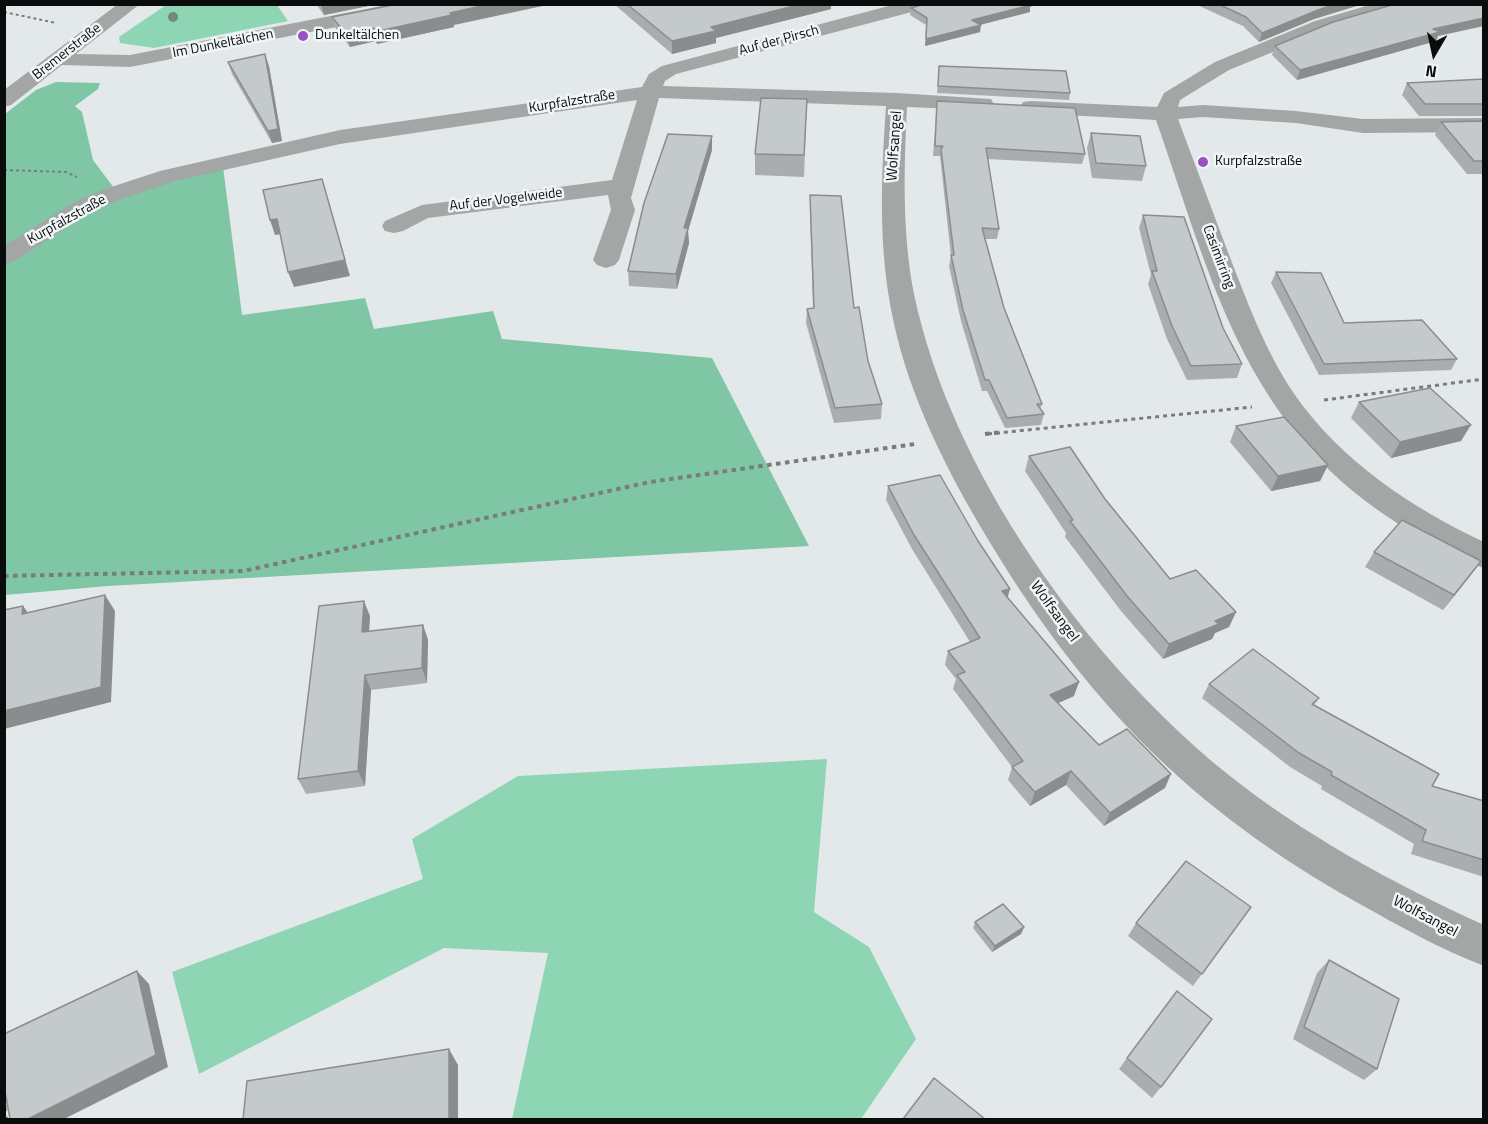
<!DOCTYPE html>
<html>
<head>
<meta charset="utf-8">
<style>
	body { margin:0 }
	#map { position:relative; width:1488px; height:1124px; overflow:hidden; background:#e3e9ea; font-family:"Titillium Web",sans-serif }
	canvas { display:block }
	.frame { position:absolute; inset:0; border:6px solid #0a0c0c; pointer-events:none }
	.north { position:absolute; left:1404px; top:24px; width:60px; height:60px; -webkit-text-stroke:4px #f0f6f7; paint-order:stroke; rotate:189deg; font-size:16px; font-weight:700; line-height:24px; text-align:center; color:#0a0c0c }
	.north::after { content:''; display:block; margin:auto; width:21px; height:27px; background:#0a0c0c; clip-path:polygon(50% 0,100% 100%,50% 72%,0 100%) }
</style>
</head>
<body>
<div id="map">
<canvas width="1488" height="1124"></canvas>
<div class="frame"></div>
<div class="north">N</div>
</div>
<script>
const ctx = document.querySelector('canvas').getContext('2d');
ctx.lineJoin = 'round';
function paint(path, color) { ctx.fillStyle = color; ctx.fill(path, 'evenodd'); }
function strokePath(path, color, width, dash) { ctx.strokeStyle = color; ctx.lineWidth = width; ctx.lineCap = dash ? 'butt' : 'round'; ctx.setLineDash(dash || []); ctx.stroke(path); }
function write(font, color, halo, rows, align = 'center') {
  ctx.font = font + ' "Titillium Web",sans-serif'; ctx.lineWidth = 5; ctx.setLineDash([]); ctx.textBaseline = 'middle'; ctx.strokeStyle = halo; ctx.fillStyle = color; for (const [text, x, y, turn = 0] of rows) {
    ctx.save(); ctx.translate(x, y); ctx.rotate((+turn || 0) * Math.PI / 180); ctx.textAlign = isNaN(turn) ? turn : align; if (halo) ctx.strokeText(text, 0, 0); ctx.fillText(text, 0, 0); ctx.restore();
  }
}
paint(new Path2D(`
	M166 5H277L288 21 154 48 120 43 119 37Z
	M827 759 814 912 869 947 916 1039 861 1119H512L548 953 444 948 199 1074 172 972 423 879 412 839 518 776Z`), '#8ed6b3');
paint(new Path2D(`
	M56 82 100 83 98 89 75 106 82 112 93 160 114 188 222 159 242 315 365 298 374 329 493 311 502 339 712 358 809 546 108 586 5 595V114L36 90Z`), '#7ec6a4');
strokePath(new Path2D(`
	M4 12 56 23
	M4 170 66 172 77 177`), '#787c7d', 2, [3, 3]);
strokePath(new Path2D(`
	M1324 400 1484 379
	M988 434 1252 407`), '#787c7d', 3, [4, 4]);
strokePath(new Path2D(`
	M985 434 1003 432
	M4 576 243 571 650 482 915 444`), '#787c7d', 4, [4.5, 4.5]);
strokePath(new Path2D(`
	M4 1105 6 1120`), '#787c7d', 4.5, [6, 6]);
paint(new Path2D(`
	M118 4H140L76 54 130 55 392 4H433L424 10 130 67 62 65 11 105 4 107V90Z
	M896 4H929L927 8 676 74 665 81 663 86 897 93 991 99 994 104 991 109 983 110 907 107C904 169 902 232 914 294 951 471 1086 659 1225 772 1302 834 1394 884 1484 925V966C1440 949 1399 926 1358 903 1189 808 1085 701 986 536 946 469 909 396 893 319 878 248 881 177 886 106L659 98 631 198 635 210 619 260 615 265 606 268 597 265 593 260 611 210 608 195 428 218 403 231 394 233 385 231 382 226 385 221 422 205 612 180 637 100 340 144 175 181 118 200 89 213 13 262 4 264V246L73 203 102 190 160 171 340 130 642 87 649 74 662 66Z
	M1373 4H1404L1402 8 1329 29 1229 70 1180 100 1178 107 1203 105 1296 111 1363 119 1484 118V132L1363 133 1296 123 1203 117 1178 119C1194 162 1210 204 1226 247 1246 298 1264 350 1295 395 1341 461 1412 508 1484 542V568C1451 558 1419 538 1391 519 1243 422 1211 277 1156 120L1031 113 1023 112 1020 107 1023 102 1031 101 1157 107 1164 93 1215 62 1315 21Z`), '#a4a6a6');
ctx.fillStyle = '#728780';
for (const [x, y] of [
	[173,17]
]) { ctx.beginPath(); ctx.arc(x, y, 5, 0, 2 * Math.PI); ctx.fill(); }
paint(new Path2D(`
	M316 4H378L324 15Z
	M614 4H831V9L716 38V43L672 54Z
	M1195 4H1363L1314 19 1259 42 1243 26Z
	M1030 7V12L980 25V32L925 46 926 25 910 15 911 8Z
	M332 17 454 25V27L377 44 376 41 350 47 336 29Z
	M1438 36 1436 41 1297 80 1272 55 1275 46Z
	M228 62 269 66 282 141 272 143 232 74Z
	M939 66 1070 93 1069 100 937 93Z
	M1484 79V116H1419L1402 95 1407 83Z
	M807 99 804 177 755 175V154Z
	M937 101 1085 154 1082 164 987 159 999 229 997 239H985L1004 308 1042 404 1040 409 1044 414 1041 425 1005 428 987 391H982L961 321 949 266 951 256 940 156H933Z
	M1484 121V174H1467L1435 135 1441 122Z
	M1091 133 1146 166 1142 181 1092 178 1087 148Z
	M712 150 688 231 689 243 677 289 629 286 628 271Z
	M810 195 854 308 868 361 882 404 881 419 834 423 806 323 807 309 813 308 810 209Z
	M1143 215 1223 328 1242 364 1237 378 1187 380 1167 339 1148 284 1151 275 1139 228Z
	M1276 272 1344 323 1457 359 1451 370 1319 375 1271 283Z
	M1359 402 1461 441 1391 458 1351 418Z
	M1236 426 1328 465 1320 481 1271 491 1230 442Z
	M1029 456 1105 499 1170 579 1236 612 1229 627 1215 633 1212 639 1163 659 1121 611 1065 537 1066 533 1025 471Z
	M888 486 1008 598 1074 696 1058 703 1099 745 1165 788 1104 826 1066 785 1030 806 1008 780 1012 767 953 689 956 679 945 665 948 651 970 642 912 549 886 500Z
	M1374 552 1470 576 1443 610 1365 567Z
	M370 616 369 631 423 625 428 640 427 683 371 690 365 786 306 794 298 779Z
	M1209 684 1319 698 1314 705 1432 786 1484 801V877L1411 854 1414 844 1321 789 1322 786 1290 767 1202 698Z
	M1251 907 1193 986 1128 936 1136 923Z
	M975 922 1024 927 1021 934 992 952 973 928Z
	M1329 960 1377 1069 1364 1080 1293 1039 1317 973Z
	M1127 1058 1161 1087 1152 1098 1119 1069Z`), '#a9adaf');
paint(new Path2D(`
	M321 4H378L324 15Z
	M490 4H552L454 25V27L377 44 376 41 350 47 346 34Z
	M802 4H831V9L716 38V43L672 54V41L711 27Z
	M1024 4H1038L1030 7V12L971 27 972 20Z
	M1336 4H1363L1314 19 1259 42 1262 33 1318 10Z
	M1484 18V26L1438 36 1436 41 1297 80 1300 70 1433 29Z
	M981 25 980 32 925 46 926 39Z
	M265 54 269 66 282 141 272 143 268 131Z
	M712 136V150L688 231 689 243 677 289 676 274 684 228Z
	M322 179 350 276 294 287 288 272Z
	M277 219 282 234 275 235 270 220Z
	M1471 425 1461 441 1391 458 1400 442Z
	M1328 465 1320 481 1271 491 1278 476Z
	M1481 561 1470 576 1443 610 1454 595Z
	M1010 589 1006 603 1002 591Z
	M105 595 115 611 111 702 4 729V711Z
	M364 601 370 616 368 647 362 632Z
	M23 606 34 621 22 614Z
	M1236 612 1229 627 1215 633 1212 639 1163 659 1169 644 1215 621Z
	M423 625 428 640 427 683 422 668Z
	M365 675 371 690 365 786 358 771Z
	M1079 682 1074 696 1045 709 1050 695Z
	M1071 771 1066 785 1030 806 1035 792Z
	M1171 774 1165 788 1104 826 1110 813Z
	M1024 927 1021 934 992 952 995 946Z
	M137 971 149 984 168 1067 64 1119H28Z
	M449 1049 458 1065V1119H449Z`), '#898d8e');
const building = new Path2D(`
	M398 4H490L450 13 452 15 374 32V28L346 34 332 17Z
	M627 4H802L711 27 716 31 672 41Z
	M924 4H1030L1031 5 972 20 981 25 926 39 927 18 911 8Z
	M1218 4H1336L1318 10 1262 33 1246 17Z
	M1395 4H1484V18L1433 29 1440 32 1300 70 1275 46 1333 22Z
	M265 54 278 129 268 131 228 62Z
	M939 66 1066 71 1070 93 938 86Z
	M1484 79V104H1425L1407 83Z
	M761 98 807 99 804 155 755 154Z
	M937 101 1075 108 1085 154 986 148 999 229 982 228 1004 308 1042 404H1037L1044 414 1007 418 989 380H985L963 310 951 255H954L941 149 943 146H935Z
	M1484 121V161H1474L1441 122Z
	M1091 133 1140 136 1146 166 1096 163Z
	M668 134 712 136 684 228H688L676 274 628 271 644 203Z
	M322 179 345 260 288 272 277 219 270 220 263 190Z
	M810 195 841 196 854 308 859 307 868 361 882 404 835 408 807 309 814 308Z
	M1143 215 1184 217 1223 328 1242 364 1191 366 1172 326 1152 271H1157Z
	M1276 272 1321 273 1344 323 1422 320 1457 359 1324 364Z
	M1430 388 1471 425 1400 442 1359 402Z
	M1284 417 1328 465 1278 476 1236 426Z
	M1070 447 1105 499 1170 579 1196 570 1236 612 1215 621 1219 624 1169 644 1127 596 1070 521 1073 520 1029 456Z
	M940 475 978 541 1010 589 1002 591 1079 682 1050 695 1099 745 1127 729 1171 774 1110 813 1071 771 1035 792 1012 767 1023 761 957 675 965 672 948 651 980 638 914 535 888 486Z
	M1402 520 1481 561 1454 595 1374 552Z
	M105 595 101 687 4 711V610L23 606 22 614Z
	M364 601 362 632 423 625 422 668 365 675 358 771 298 779 319 606Z
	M1253 649 1319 698 1312 704 1439 774 1432 786 1484 801V860L1422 841 1426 830 1331 775 1332 772 1299 753 1209 684Z
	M1186 861 1251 907 1202 974 1136 923Z
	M1003 904 1024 927 995 946 975 922Z
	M1329 960 1399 999 1377 1069 1304 1027Z
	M137 971 156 1055 28 1119H10L4 1086V1034Z
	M1177 991 1212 1019 1161 1087 1127 1058Z
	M449 1049V1119H243L247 1081Z
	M934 1078 985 1119H903Z`);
paint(building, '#c4c9cb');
strokePath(building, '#898d8e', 1.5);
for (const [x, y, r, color] of [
	[303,36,6,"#9c50c2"],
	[1203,162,6,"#9c50c2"]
]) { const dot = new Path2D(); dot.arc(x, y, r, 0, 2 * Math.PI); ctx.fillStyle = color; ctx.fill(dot); strokePath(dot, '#f0f6f7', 2); }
write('14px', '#0a0c0c', '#f0f6f7', [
	["Dunkeltälchen",315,36],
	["Kurpfalzstraße",1215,162]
], 'left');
write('14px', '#0a0c0c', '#f0f6f7', [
	["Auf der Pirsch",779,41,-15],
	["Im Dunkeltälchen",223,44,-11],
	["Bremerstraße",67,52,-38],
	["Kurpfalzstraße",572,102,-9],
	["Auf der Vogelweide",506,200,-7],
	["Kurpfalzstraße",67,220,-29],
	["Casimirring",1218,257,69]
]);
write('15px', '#0a0c0c', '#f0f6f7', [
	["Wolfsangel",895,146,-86],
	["Wolfsangel",1054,612,54],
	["Wolfsangel",1425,917,28]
]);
</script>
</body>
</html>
